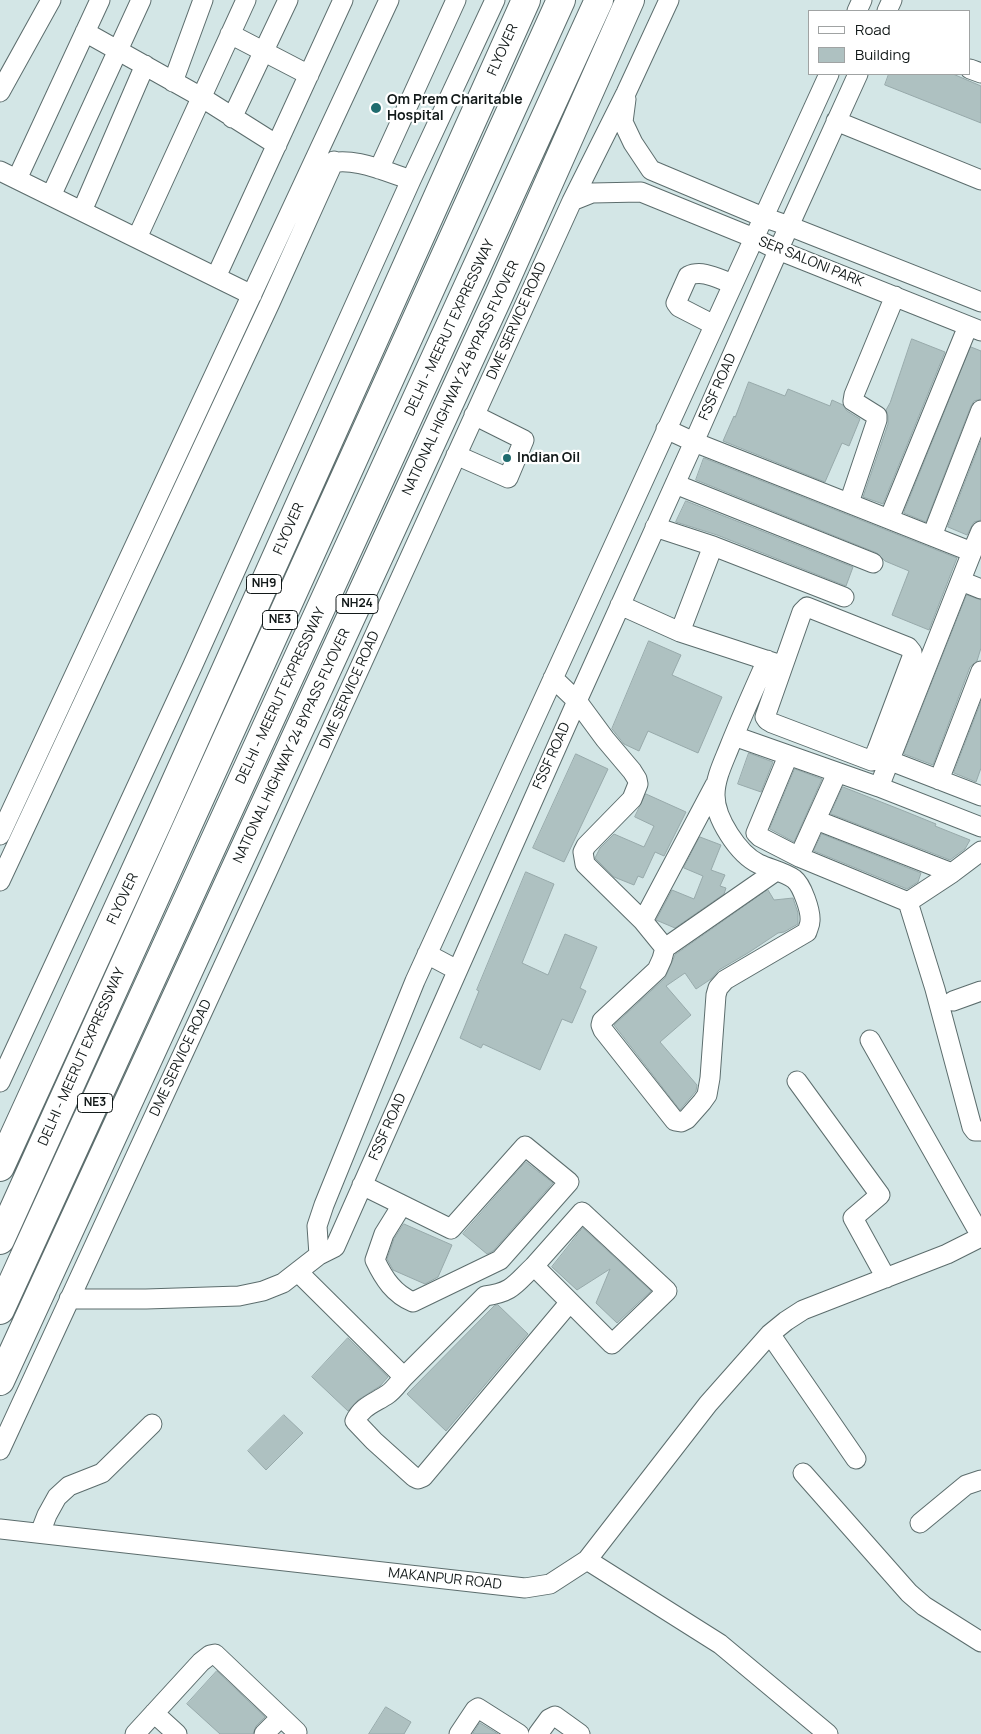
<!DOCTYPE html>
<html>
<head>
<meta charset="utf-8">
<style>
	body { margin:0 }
	#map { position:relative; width:981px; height:1734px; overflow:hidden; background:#d3e6e6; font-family:Manrope,sans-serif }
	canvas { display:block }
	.legend { position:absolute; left:808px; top:10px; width:162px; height:65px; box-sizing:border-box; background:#fff; border:1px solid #a0a3a3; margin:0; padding:6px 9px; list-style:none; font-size:15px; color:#121919 }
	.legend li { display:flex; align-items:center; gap:10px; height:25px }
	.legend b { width:25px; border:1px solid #a0a3a3 }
</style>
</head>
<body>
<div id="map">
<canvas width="981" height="1734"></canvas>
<ul class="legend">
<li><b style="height:6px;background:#fff"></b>Road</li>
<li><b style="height:14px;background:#aec1c1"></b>Building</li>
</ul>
</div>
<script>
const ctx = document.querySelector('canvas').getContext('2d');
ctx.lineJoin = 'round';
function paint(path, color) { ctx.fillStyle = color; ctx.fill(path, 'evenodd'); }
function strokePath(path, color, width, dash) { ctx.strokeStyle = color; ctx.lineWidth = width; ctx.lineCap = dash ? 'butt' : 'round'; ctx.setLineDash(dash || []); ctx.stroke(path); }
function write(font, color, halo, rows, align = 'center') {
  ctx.font = font + ' Manrope,sans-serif'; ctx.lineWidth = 4.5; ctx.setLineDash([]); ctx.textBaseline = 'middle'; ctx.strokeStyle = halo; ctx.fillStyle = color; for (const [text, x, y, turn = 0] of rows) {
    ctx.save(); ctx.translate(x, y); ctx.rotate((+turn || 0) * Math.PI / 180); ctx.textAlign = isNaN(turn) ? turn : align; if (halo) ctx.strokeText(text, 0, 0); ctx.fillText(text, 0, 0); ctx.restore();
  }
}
const building = new Path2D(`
	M889 74H953L981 86V123L885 85Z
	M912 339 945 352 883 504 863 497 888 424V416L886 410 890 403Z
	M971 347 981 351V399L974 401 971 406 926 522 904 513V512Z
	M749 382 785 396 788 389 830 406 832 400 843 405 847 411 860 419 849 446 842 443 825 482 723 441 734 416 735 417Z
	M981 441V520L974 522 967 535 948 527Z
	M704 458 957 558 929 630 892 615 909 571 885 561 877 553 696 480Z
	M686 501 853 567 846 586 717 535 676 522Z
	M967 595 981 600V648L977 661 970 667 933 765 904 754Z
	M649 641 681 655 672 675 722 697 698 753 648 731 639 751 624 744 612 729Z
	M981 702V768L976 782 954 773Z
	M749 753 773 762 761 792 738 784Z
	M576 754 608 769 564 862 533 848Z
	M795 769 822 779 794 842 770 829Z
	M843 787 904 811 936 824 935 826 970 840 965 849 950 860 831 814Z
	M646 794 686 812 664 856 655 852 643 878 638 876 634 885 614 877 595 858 600 848 614 834 644 847 654 826 635 817Z
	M822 834 921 873 918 882 907 889 814 851Z
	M700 837 721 845 711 870 725 875 720 886 726 888 724 894 675 928 656 920 672 890 694 899 703 876 684 868Z
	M526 872 554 884 522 963 548 975 565 934 597 947 580 988 586 991 572 1023 562 1019 540 1070 483 1044 481 1048 460 1038 479 991 477 990Z
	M768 890 774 900 793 898 798 913V924L784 932 778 933 748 953 719 970 711 979 696 989 685 973 666 986 691 1015 660 1042 697 1085 696 1091 680 1110 614 1025 665 978 675 955Z
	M526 1162 553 1183 493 1251 487 1254 463 1234Z
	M404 1224 452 1245 438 1277 425 1284 393 1270 392 1268 387 1259 394 1239Z
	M583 1228 651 1291 617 1323 596 1303 610 1269 577 1290 552 1267Z
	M498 1305 528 1334 446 1431 407 1394 494 1306Z
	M348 1338 388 1377 380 1386 358 1400 348 1411 312 1377Z
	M284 1415 303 1433 266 1470 248 1451Z
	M217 1671 265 1717 256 1726 253 1734H220L187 1704Z
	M386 1707 411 1722 404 1734H369Z
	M480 1723 498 1734H473Z`);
paint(building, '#aec1c1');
strokePath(building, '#97a9aa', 1);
const minor = new Path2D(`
	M857 11 862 0
	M887 11 892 0
	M85 32 201 97 277 145
	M230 34 309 75
	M970 69 981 73
	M173 82 203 0
	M0 92 51 0
	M626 99 623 122 633 143 651 170 763 217 789 226 981 302
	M232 118 288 0
	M836 121 981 180
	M323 165C351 155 384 171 411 180
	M379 169 456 0
	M0 171 252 295
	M17 179 100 0
	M51 196 141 0
	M572 201 592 193 641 192 754 238 778 250 981 331
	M82 211 145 65
	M137 238 246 0
	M216 277 343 0
	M714 325 679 307 676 303 688 276C703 269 718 279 733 284
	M666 429 694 442 972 552 981 531
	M456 455 508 478 524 440 474 415
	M675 484 873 563
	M849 503 877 420V416L853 401 854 395 895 296
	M889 519 968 326
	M655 527 713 546 844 597
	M932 536 981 410
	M961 581 981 589
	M620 605 680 632 778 664
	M807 607 908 647 912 652V657L877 750 872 761 772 723 767 720 765 717 802 612Z
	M680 632 713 546
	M767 660C754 689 741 718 729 748 723 763 715 779 715 795 715 818 738 854 759 864 770 869 784 872 794 879 802 885 811 911 810 921 810 925 808 928 807 932L725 980 718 988 716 995 710 1078 707 1095 702 1102 687 1119 681 1122 675 1121 603 1030 601 1025 602 1021 657 970 662 959 665 948 776 871
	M553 678 577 701 605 739 632 771 637 779 638 784 632 799 586 846 583 852 585 864 643 921 665 948
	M734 736 879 787 981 827
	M788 756 756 833 760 837 799 857 908 902 935 989 972 1127 975 1131H981
	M888 760 981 796
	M939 780 981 671
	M879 787 972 552
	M816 820 952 873
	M0 835 389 0
	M799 857 837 773
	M0 881 270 303 334 161
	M908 902 952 873 981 851
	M643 921 715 785
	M427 954 457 970
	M953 1001 981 991
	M870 1040 981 1236
	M797 1081 880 1195 853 1218 886 1278
	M0 1082 192 667 411 180 495 0
	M362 1185 451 1229 525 1146 569 1182 500 1260 413 1302C394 1294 384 1279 375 1260L384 1234 402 1205
	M319 1255 317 1226 324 1205 415 981 829 74
	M298 1272 404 1377 485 1296C513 1292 515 1284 534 1266L612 1344 667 1291 582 1212 534 1266
	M69 1299H146L239 1296 263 1291 283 1283 319 1255 335 1247 577 701 694 442 789 226 858 74
	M770 1334 856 1459
	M404 1377C399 1382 394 1390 388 1394 375 1403 362 1406 355 1421L374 1441 414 1477 418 1479 423 1477 570 1302
	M0 1450 266 874 572 201 626 93 669 0
	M803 1473 909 1593 924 1606 981 1642
	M920 1523 966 1485 981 1480
	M0 1529 525 1588 550 1584 587 1560 708 1404 770 1334 786 1321 803 1310 947 1254 981 1237
	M40 1533 47 1515 57 1497 69 1486 102 1473 152 1424
	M587 1560 720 1644 828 1734
	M154 1713 177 1734
	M135 1734 201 1662 210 1655 215 1654 297 1732
	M264 1734 281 1717
	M459 1734 475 1710 478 1708 519 1734
	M538 1734 549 1719 555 1716 580 1734`);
const highway = new Path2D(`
	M0 1167 159 819 526 0
	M0 1240 561 0
	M0 1310 599 0
	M0 1381 499 295 630 0`);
strokePath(minor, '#5c6d6d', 21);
strokePath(highway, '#5c6d6d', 30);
strokePath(minor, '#fff', 19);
strokePath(highway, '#fff', 28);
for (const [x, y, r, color] of [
	[376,108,6,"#206c6f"],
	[507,458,5,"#206c6f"]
]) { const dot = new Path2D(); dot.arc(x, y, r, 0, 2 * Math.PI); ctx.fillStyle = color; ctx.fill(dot); strokePath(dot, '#fff', 2); }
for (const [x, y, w] of [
	[264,584,35],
	[357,604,42],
	[280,620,35],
	[95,1103,35]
]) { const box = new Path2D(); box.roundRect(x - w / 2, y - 9.5, w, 19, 4); ctx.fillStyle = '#fff'; ctx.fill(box); strokePath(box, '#121919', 1); }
write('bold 12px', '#121919', null, [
	["NH9",264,584],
	["NH24",357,604],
	["NE3",280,620],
	["NE3",95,1103]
]);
write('14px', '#121919', '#fff', [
	["FLYOVER",503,50,-66],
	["SER SALONI PARK",811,262,22],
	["DME SERVICE ROAD",517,321,-66],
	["DELHI - MEERUT EXPRESSWAY",450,328,-65],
	["NATIONAL HIGHWAY 24 BYPASS FLYOVER",461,378,-65],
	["FSSF ROAD",718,387,-66],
	["FLYOVER",289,529,-66],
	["DME SERVICE ROAD",350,690,-66],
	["DELHI - MEERUT EXPRESSWAY",281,696,-65],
	["NATIONAL HIGHWAY 24 BYPASS FLYOVER",292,746,-65],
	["FSSF ROAD",552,756,-66],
	["FLYOVER",123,899,-65],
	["DELHI - MEERUT EXPRESSWAY",82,1057,-66],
	["DME SERVICE ROAD",181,1058,-65],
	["FSSF ROAD",388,1127,-66],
	["MAKANPUR ROAD",445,1579,6]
]);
write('bold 14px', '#121919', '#fff', [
	["Om Prem Charitable",387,100],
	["Hospital",387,116],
	["Indian Oil",517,458]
], 'left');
</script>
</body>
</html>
